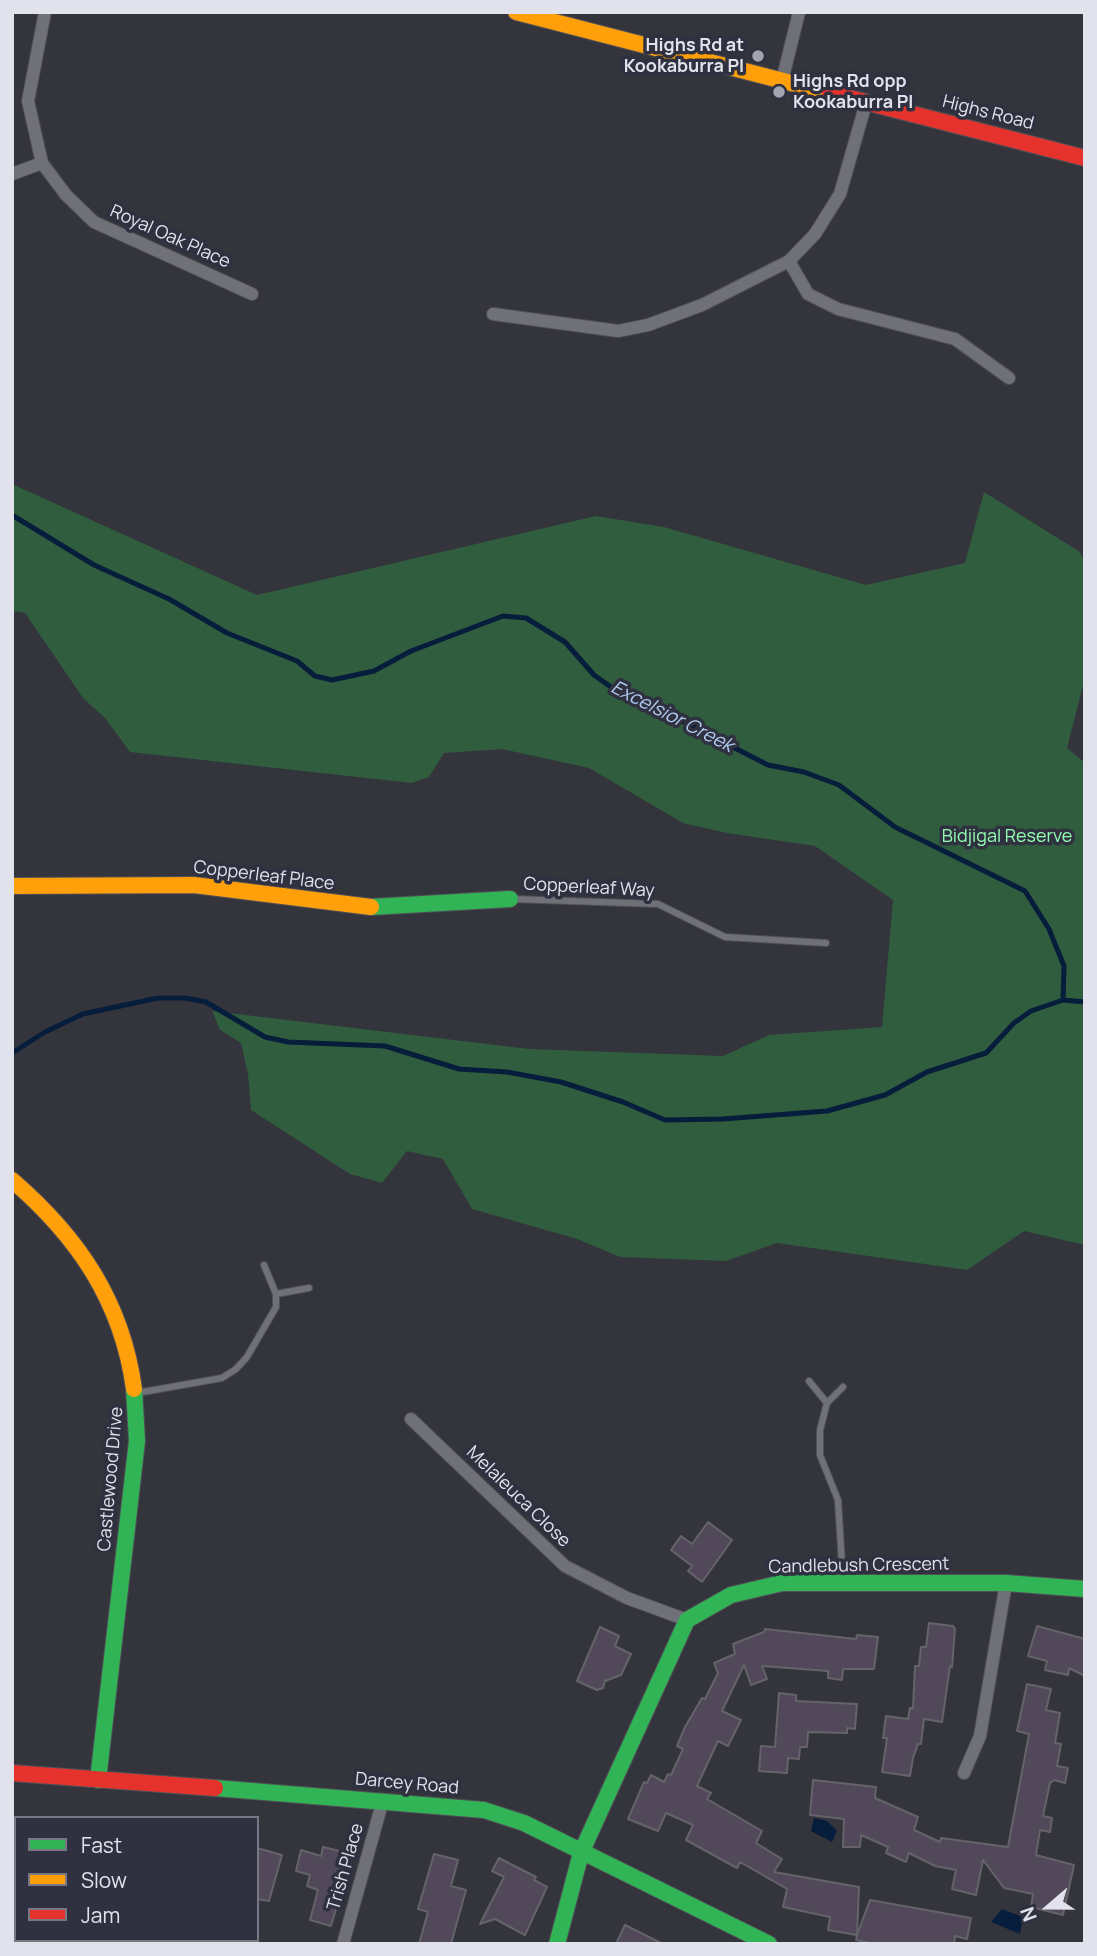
<!DOCTYPE html>
<html>
<head>
<meta charset="utf-8">
<style>
	body { margin:0 }
	#map { position:relative; width:1097px; height:1956px; overflow:hidden; background:#34343c; font-family:Manrope,sans-serif }
	canvas { display:block }
	.frame { position:absolute; inset:0; border:14px solid #e1e2eb; pointer-events:none }
	.legend { position:absolute; left:14px; top:1816px; width:245px; height:126px; box-sizing:border-box; background:#303140; border:2px solid #777884; margin:0; padding:9px 12px; list-style:none; font-size:21px; color:#e1e2eb }
	.legend li { display:flex; align-items:center; gap:14px; height:35px }
	.legend b { width:35px; border:2px solid #777884 }
	.north { position:absolute; left:1013px; top:1872px; width:70px; height:70px; -webkit-text-stroke:5px #303140; paint-order:stroke; rotate:250deg; font-size:19px; font-weight:700; line-height:28px; text-align:center; color:#e1e2eb }
	.north::after { content:''; display:block; margin:auto; width:24px; height:32px; background:#e1e2eb; clip-path:polygon(50% 0,100% 100%,50% 72%,0 100%) }
</style>
</head>
<body>
<div id="map">
<canvas width="1097" height="1956"></canvas>
<div class="frame"></div>
<ul class="legend">
<li><b style="height:9px;background:#30b455"></b>Fast</li>
<li><b style="height:9px;background:#ff9f0a"></b>Slow</li>
<li><b style="height:9px;background:#e5322d"></b>Jam</li>
</ul>
<div class="north">N</div>
</div>
<script>
const ctx = document.querySelector('canvas').getContext('2d');
ctx.lineJoin = 'round';
function paint(path, color) { ctx.fillStyle = color; ctx.fill(path, 'evenodd'); }
function strokePath(path, color, width, dash) { ctx.strokeStyle = color; ctx.lineWidth = width; ctx.lineCap = dash ? 'butt' : 'round'; ctx.setLineDash(dash || []); ctx.stroke(path); }
function write(font, color, halo, rows, align = 'center') {
  ctx.font = font + ' Manrope,sans-serif'; ctx.lineWidth = 7; ctx.setLineDash([]); ctx.textBaseline = 'middle'; ctx.strokeStyle = halo; ctx.fillStyle = color; for (const [text, x, y, turn = 0] of rows) {
    ctx.save(); ctx.translate(x, y); ctx.rotate((+turn || 0) * Math.PI / 180); ctx.textAlign = isNaN(turn) ? turn : align; if (halo) ctx.strokeText(text, 0, 0); ctx.fillText(text, 0, 0); ctx.restore();
  }
}
paint(new Path2D(`
	M12 484 257 595 596 516 664 527 866 585 965 563 984 492 1080 552 1085 563V677L1067 748 1085 763V1245L1024 1231 967 1270 777 1243 726 1261 620 1257 577 1239 472 1209 443 1159 407 1151 382 1183 350 1174 251 1110 248 1074 241 1043 220 1030 212 1011 529 1049 723 1056 769 1035 882 1027 893 900 815 846 727 833 683 823 589 768 502 749 444 753 429 777 412 783 130 752 105 718 83 698 25 613 12 611Z`), '#305d3e');
paint(new Path2D(`
	M814 1818 827 1821 837 1831 832 1842 811 1831Z
	M1002 1909 1023 1917 1020 1934 991 1922Z`), '#061d3b');
strokePath(new Path2D(`
	M12 515 94 565 169 599 227 633 297 661 315 676 332 680 374 671 411 651 503 616 526 618 565 642 594 675 625 697 655 707 768 765 804 772 839 785 895 827 1025 891 1049 929 1064 966 1063 1000 1085 1002
	M12 1053 45 1032 83 1014 158 998H185L206 1002 265 1037 288 1042 385 1046 459 1069 507 1072 561 1082 623 1102 665 1120 723 1119 827 1111 885 1095 927 1072 986 1053 1014 1023 1031 1011 1063 1000`), '#061d3b', 5);
const building = new Path2D(`
	M708 1522 732 1540 702 1582 688 1571 692 1566 671 1550 681 1536 692 1544Z
	M929 1623 953 1626 955 1629 952 1667 950 1666 942 1722 924 1719 921 1744H918L913 1758 910 1776 882 1772 887 1738H883L886 1716 908 1719 910 1708H913L915 1666H919L921 1647H926Z
	M1037 1626 1085 1639V1676L1069 1668 1068 1675 1045 1670 1047 1661 1028 1656Z
	M600 1627 619 1636 615 1646 631 1654 621 1675 605 1681 603 1688 597 1690 577 1681Z
	M765 1629 856 1639 857 1635 878 1637 874 1669H843L842 1680 828 1678V1671L762 1666 767 1679 751 1685 744 1665 722 1711 741 1720 728 1746 718 1741 697 1786 711 1793 707 1799 762 1831 756 1843 782 1859 774 1872 859 1887 857 1935 870 1900 971 1918 967 1939 955 1936 954 1944H874L856 1940 857 1935 828 1930 830 1917 783 1907 787 1889 740 1862 737 1868 686 1840 693 1825 666 1813 658 1831 628 1819 644 1782 647 1783 651 1775 664 1782 668 1774 671 1775 683 1749 677 1746 685 1727 702 1698 705 1699 718 1673 714 1663 735 1654 733 1644 764 1632Z
	M1027 1684 1051 1689 1046 1710 1060 1713 1055 1743 1061 1744 1057 1766 1068 1768 1065 1783 1054 1780 1050 1783 1043 1816 1052 1818 1050 1832 1040 1830 1036 1855 1074 1865 1063 1915 1031 1907 1033 1894 1004 1888 983 1860 976 1895 952 1889 956 1870 935 1866 909 1853 906 1862 886 1853 888 1847 861 1835 860 1847H843L844 1819 810 1815 813 1780 876 1787 875 1798 918 1817 914 1830 940 1842 941 1838 1008 1847 1029 1734 1017 1731Z
	M779 1693 796 1695V1701L857 1704 855 1729 847 1728V1733L808 1732 807 1747H800L799 1759 788 1758 787 1773 759 1771 761 1746 775 1747Z
	M323 1847 352 1854 331 1926 310 1920 318 1890 307 1886 310 1875 296 1871 301 1850 321 1856Z
	M257 1848 282 1855 269 1901 257 1899Z
	M434 1854 458 1860 451 1886 466 1890 451 1944H419L428 1912 418 1909Z
	M499 1858 536 1877 534 1880 547 1887 525 1935 495 1919 480 1924 504 1877 492 1871Z
	M625 1925 663 1944H616Z`);
paint(building, '#51495a');
strokePath(building, '#65636a', 2);
const lane = new Path2D(`
	M512 899 658 904 725 937 826 943
	M264 1265 276 1294
	M809 1381 827 1403
	M843 1387 827 1403 820 1430V1455L838 1500 843 1582
	M137 1393 222 1378 236 1369 247 1357 276 1307V1294L309 1288`);
const street = new Path2D(`
	M45 12 28 101 42 163 66 195 94 222 252 294
	M782 81 799 12
	M12 174 42 163
	M789 261 808 294 838 309 955 339 1009 378
	M493 314 618 331 648 325 702 305 789 261 815 234 840 194 866 103
	M411 1419 565 1566 627 1598 687 1620
	M964 1773 980 1736 1006 1583
	M343 1944 383 1800`);
const fast = new Path2D(`
	M371 907 510 899
	M98 1780 137 1441 134 1389
	M215 1788 484 1810 524 1823 769 1944
	M557 1944 581 1853 687 1620 731 1595 782 1583H1006L1085 1589`);
const slow = new Path2D(`
	M516 12 830 93
	M12 886 194 885 371 907
	M12 1180C78 1237 122 1301 134 1389`);
const jam = new Path2D(`
	M830 93 1085 158
	M12 1773 215 1788`);
strokePath(lane, '#505057', 8);
strokePath(street, '#505057', 14);
strokePath(fast, '#505057', 18);
strokePath(slow, '#505057', 18);
strokePath(jam, '#505057', 18);
strokePath(lane, '#707078', 6);
strokePath(street, '#707078', 12);
strokePath(fast, '#30b455', 16);
strokePath(slow, '#ff9f0a', 16);
strokePath(jam, '#e5322d', 16);
for (const [x, y, r, color] of [
	[758,56,7,"#a4a5ae"],
	[779,92,7,"#a4a5ae"]
]) { const dot = new Path2D(); dot.arc(x, y, r, 0, 2 * Math.PI); ctx.fillStyle = color; ctx.fill(dot); strokePath(dot, '#303140', 2.5); }
write('bold 18px', '#e1e2eb', '#303140', [
	["Highs Rd at",744,46],
	["Kookaburra Pl",744,67],
	["Highs Rd opp",793,82,"left"],
	["Kookaburra Pl",793,103,"left"]
], 'right');
write('18px', '#e1e2eb', '#303140', [
	["Highs Road",988,113,14],
	["Royal Oak Place",170,237,24],
	["Copperleaf Place",264,876,7],
	["Copperleaf Way",589,888,3],
	["Castlewood Drive",111,1479,-85],
	["Melaleuca Close",518,1497,44],
	["Candlebush Crescent",859,1566,-1],
	["Darcey Road",407,1784,5],
	["Trish Place",346,1867,-74]
]);
write('18px', '#92fcae', '#303140', [
	["Bidjigal Reserve",1007,837]
]);
write('italic 19px', '#afcaee', '#303140', [
	["Excelsior Creek",672,717,27]
]);
</script>
</body>
</html>
